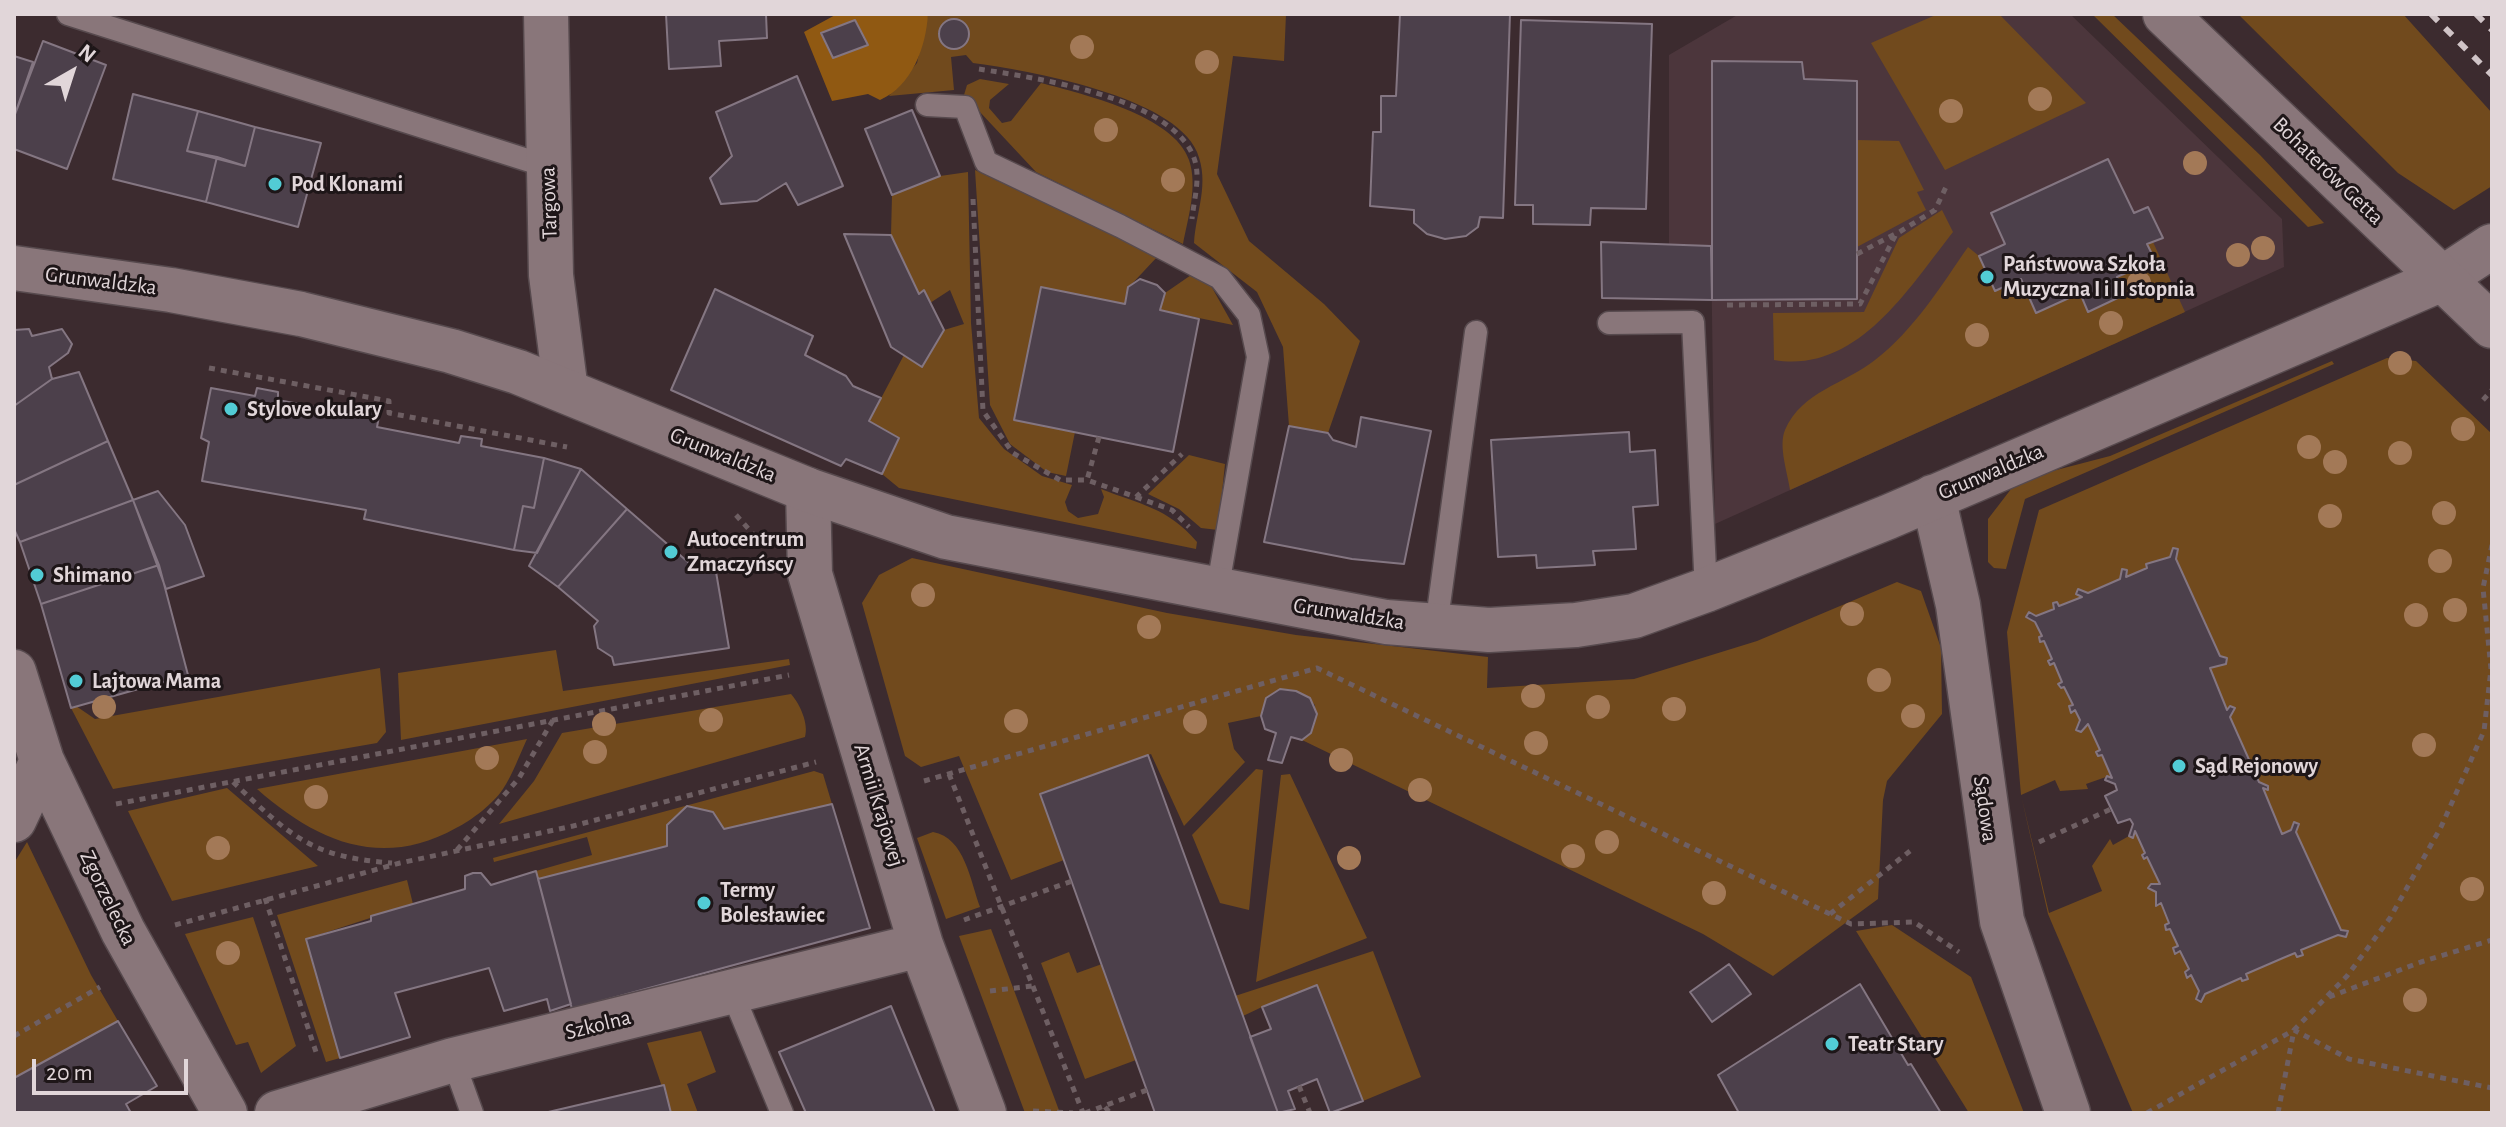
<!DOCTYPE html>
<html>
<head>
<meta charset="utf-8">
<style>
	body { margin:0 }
	#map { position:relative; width:2506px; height:1127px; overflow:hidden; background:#3c2b2f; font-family:"Alegreya Sans",sans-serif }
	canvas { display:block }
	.frame { position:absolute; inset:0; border:16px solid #e1d6d9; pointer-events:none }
	.north { position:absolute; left:32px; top:32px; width:80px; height:80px; -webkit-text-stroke:6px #1e1618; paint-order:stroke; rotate:39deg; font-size:22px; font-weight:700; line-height:32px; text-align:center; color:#e1d6d9 }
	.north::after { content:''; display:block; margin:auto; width:28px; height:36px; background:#e1d6d9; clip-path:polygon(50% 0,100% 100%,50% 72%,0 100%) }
	.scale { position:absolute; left:32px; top:1059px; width:156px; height:36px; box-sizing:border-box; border:4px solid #e1d6d9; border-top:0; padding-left:10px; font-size:24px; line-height:28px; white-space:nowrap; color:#e1d6d9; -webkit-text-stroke:6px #1e1618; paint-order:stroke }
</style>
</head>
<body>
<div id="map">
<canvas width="2506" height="1127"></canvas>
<div class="frame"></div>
<div class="north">N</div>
<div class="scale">20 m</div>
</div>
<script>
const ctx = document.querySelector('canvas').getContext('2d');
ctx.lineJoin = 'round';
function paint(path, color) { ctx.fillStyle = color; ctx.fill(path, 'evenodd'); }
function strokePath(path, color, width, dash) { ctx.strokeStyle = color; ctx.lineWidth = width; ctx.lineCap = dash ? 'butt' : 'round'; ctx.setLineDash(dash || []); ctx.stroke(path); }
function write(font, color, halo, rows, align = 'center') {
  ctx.font = font + ' "Alegreya Sans",sans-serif'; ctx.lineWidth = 6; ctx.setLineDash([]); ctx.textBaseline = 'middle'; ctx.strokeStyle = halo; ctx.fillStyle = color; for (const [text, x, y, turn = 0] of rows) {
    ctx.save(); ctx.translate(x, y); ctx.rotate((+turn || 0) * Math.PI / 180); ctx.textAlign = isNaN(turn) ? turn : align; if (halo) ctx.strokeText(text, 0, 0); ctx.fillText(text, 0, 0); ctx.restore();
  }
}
paint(new Path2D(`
	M1739 14H2070L2282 219 2284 267 1715 524 1711 246 1669 244V55Z`), '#4c363c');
paint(new Path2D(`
	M928 14H1286L1284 61 1233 56 1217 174 1249 241 1324 304 1360 341 1328 433 1289 426 1283 347 1257 292 1194 243C1196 211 1210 184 1197 152 1174 96 1027 70 973 63L966 55 951 57 954 90 889 96 917 63ZM954 19 965 23 969 34 965 44 955 49 944 45 938 33 944 22Z
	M1938 14H1999L2086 103 1945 170 1871 43Z
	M2092 14H2112L2260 155 2324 223 2308 227Z
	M2238 14H2403L2492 113V186L2454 210 2398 173Z
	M980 79 1009 84 990 100 989 108 1002 123 1011 121 1041 83C1082 94 1174 115 1189 160 1198 186 1188 218 1183 244L1036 172 964 95 967 85Z
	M1857 140 1899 141 1924 190 1917 192 1926 210 1857 247Z
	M975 170 1158 256 1129 287 1125 304 1041 288 1014 419 1075 432 1066 476 1047 472 1010 444 990 405Z
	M968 172 971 323 979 418 1004 449 1042 476 1072 485 1065 502 1068 511 1078 518 1098 514 1104 497 1101 489C1141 505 1167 507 1197 542L1196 549 899 488 882 474 898 438 869 421 905 353 922 366 944 330 964 324 950 290 930 303 924 290 919 294 891 235 892 195 940 176Z
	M1942 210 1953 232C1908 289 1857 374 1774 360L1773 313 1864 312 1899 238Z
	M2153 242 2185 312 1790 490C1788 474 1778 446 1785 430 1802 391 1845 384 1875 360 1914 330 1941 286 1968 247L1979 256 1995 290 2021 279 2036 313 2080 293 2089 312 2124 296 2117 277 2155 260 2147 244Z
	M1194 273 1210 284 1233 325 1160 310 1165 293Z
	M2387 358 2416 361 2492 434V1113H2133L2048 914 2021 795 2007 632 2039 510ZM2106 777 2105 780 2115 784 2117 790 2105 796 2118 823 2130 819 2133 824 2129 836 2113 845 2110 839 2092 866 2102 891 2049 913 2021 795 2055 780 2060 791 2088 789 2086 784Z
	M2332 361 2334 364 2025 499 2006 569 1994 568 1988 562V519L2018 480 2110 456Z
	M1189 455 1225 464 1218 530 1201 528 1179 509 1148 494Z
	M912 558 1167 613 1296 635 1488 657 1487 688 1634 679 1757 641 1897 582 1921 591 1941 648 1942 714 1887 781 1883 800 1878 899 1773 976 1703 934 1302 740 1315 723V705L1303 694 1288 689 1266 698 1261 716 1228 723 1234 749 1245 762 1184 826 1151 754 1040 793 1064 860 1011 880 959 756 921 767 905 756 862 603 879 575Z
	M556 650 563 691 789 659 790 665 401 740 398 673Z
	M380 668 386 732 377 743 113 789 71 708 76 706 95 719Z
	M791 694C800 704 809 724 805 737L499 824 534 781 562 733Z
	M527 739C519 756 513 774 503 789 493 804 472 820 456 828 381 870 316 841 257 789Z
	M1256 769 1263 770 1249 910 1220 903 1192 835Z
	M814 771 823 774 832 804 724 829 713 812 687 806 667 825V846L538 879 536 871 592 855 587 837 494 862 493 858Z
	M1290 774 1367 938 1256 982 1281 775Z
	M227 788 318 866 172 901 128 811Z
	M933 832C965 838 970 880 980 907L946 919 917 838Z
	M27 842 91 975 118 1021 14 1078V863Z
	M407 880 413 904 306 939 340 1058 326 1062 277 915Z
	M253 917 296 1046 261 1073 248 1042 236 1045 185 934Z
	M1892 925 1971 977 2024 1113H1969L1856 931Z
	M991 929 1060 1113H1025L959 936Z
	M1373 951 1421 1077 1363 1101 1262 1007 1243 1016 1235 996Z
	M1069 952 1077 973 1102 964 1136 1060 1085 1079 1041 963Z
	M701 1031 716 1072 687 1084 698 1113H671L647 1043Z`), '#714a1d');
paint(new Path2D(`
	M837 14H928C926 47 912 86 880 100L868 94 832 101 804 32Z`), '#905912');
const building = new Path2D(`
	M666 14H766L767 38 719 41 721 66 669 69Z
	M1400 14H1510L1503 218 1480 217 1478 227 1466 236 1445 239 1427 234 1414 223V210L1370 206 1373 132H1381V96H1396Z
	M939 34a15 15 0 1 1 30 0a15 15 0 1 1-30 0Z
	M855 20 868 45 833 58 821 33Z
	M1521 20 1652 24 1646 209 1591 208 1590 225 1533 224V205H1515Z
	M43 41 106 65 67 169 14 149V117Z
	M14 56 33 62 14 117Z
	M1712 61 1802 62 1804 79 1857 81V299L1712 300Z
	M797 76 843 186 798 205 786 183 757 201 721 204 710 178 732 156 716 112Z
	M133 94 198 111 187 151 217 157 206 202 113 179Z
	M912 110 940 176 892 195 865 129Z
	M198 111 255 127 245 166 187 151Z
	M255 127 321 143 298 227 206 202 217 157 245 166Z
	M2108 159 2134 213 2148 207 2163 238 2147 244 2155 260 2117 277 2124 295 2088 312 2080 293 2036 313 2021 279 1995 291 1979 256 2005 244 1991 213Z
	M844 234 891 235 919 294 924 290 944 330 922 367 891 347Z
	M1601 242 1711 246 1712 300 1602 298Z
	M1140 279 1157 285 1165 293 1160 310 1199 319 1173 452 1014 420 1041 287 1125 304 1128 287Z
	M715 289 813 336 805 355 846 376 853 386 881 398 869 421 899 438 882 474 846 459 841 466 671 390Z
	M29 329 32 336 62 329 72 344 68 353 49 367 52 379 14 406V330Z
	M79 372 108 441 14 485V406L52 379Z
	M211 388 255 396 257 388 278 392V400L357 415 359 406 380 411 377 427 459 443 461 436 482 439 481 446 544 458 534 508 523 506 514 550 364 519 366 510 202 481 209 442 201 438Z
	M1361 417 1431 431 1404 564 1352 559 1264 542 1289 426 1328 433 1333 440 1356 447Z
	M1629 432 1630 452 1655 450 1658 505 1633 507 1636 549 1593 551 1595 565 1537 568 1536 555 1498 557 1491 440Z
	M108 441 133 500 20 542 14 529V485Z
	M544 458 581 469 537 553 514 550 523 506 534 508Z
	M581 469 627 509 558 587 529 566Z
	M158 491 185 525 204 576 166 589 133 500Z
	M133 500 159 565 41 604 20 542Z
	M627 509 696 569 715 566 729 648 614 665 612 657 598 648 594 626 598 621 558 587Z
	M2173 548 2178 549 2176 559 2220 656 2227 658 2226 664 2210 668 2227 710 2230 706 2235 708 2230 717 2259 782 2268 786V790L2263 788 2282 834 2291 830 2294 822 2299 824 2296 832 2341 930 2348 931 2346 937 2338 935 2301 950 2303 955 2297 957 2295 953 2283 958 2246 974 2248 979 2242 981 2241 978 2205 994 2201 1002 2196 999 2199 991 2191 975 2187 978 2185 972 2189 969 2180 951 2175 954 2173 948 2178 946 2170 929 2166 930 2165 925 2169 923 2161 903 2156 906V892L2148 888 2151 884H2160L2147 857 2144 859 2142 855 2145 853 2135 831 2133 838 2129 836 2133 824 2130 819 2118 823 2105 796 2117 790 2115 784 2105 780 2107 776 2112 778 2102 755 2098 756 2096 752 2100 750 2088 724 2081 732 2076 730 2080 720 2075 710 2071 713 2069 706 2073 705 2064 687 2061 688 2058 684 2062 682 2054 663 2050 665 2048 661 2052 659 2044 641 2040 642 2039 637 2042 636 2035 622 2026 617 2029 612 2036 616 2054 609 2053 603 2057 602 2059 606 2082 597 2076 594 2078 589 2088 593 2120 579 2122 569 2127 570 2126 577 2147 568 2146 564 2170 557Z
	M159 565 188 675 71 708 41 604Z
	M1280 689 1296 691 1310 698 1317 714 1311 733 1302 740 1291 737 1282 763 1268 760 1276 733 1265 729 1261 716 1266 698Z
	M1148 755 1243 1016 1278 1113H1155L1040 794Z
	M832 804 870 928 572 1009 538 879 667 846V825L687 806 713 812 724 829Z
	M536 871 571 1004 550 1011 547 999 504 1011 489 968 395 993 410 1037 340 1058 306 939 371 921V916L465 889V876L473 873H481L491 885Z
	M1729 964 1751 994 1712 1022 1690 992Z
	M1860 984 1908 1065 1911 1064 1941 1113H1739L1718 1075Z
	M1317 985 1363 1101 1330 1113 1317 1079 1288 1091 1295 1109 1278 1113 1250 1037 1271 1029 1262 1007Z
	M891 1006 935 1113H806L779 1052Z
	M118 1021 157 1086 126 1104 131 1113H14V1078Z
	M664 1085 671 1113H544Z`);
paint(building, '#4c404b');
strokePath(building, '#847682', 2);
const service = new Path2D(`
	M68 14 546 166
	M927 105 965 107 986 162 1120 226 1220 278 1249 315 1258 357 1217 591
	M1609 323 1693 322 1706 590
	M1436 627 1476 332
	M732 992 782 1113
	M453 1060 472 1113`);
const minor = new Path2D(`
	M546 14 551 275 566 391
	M2440 280 2492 246
	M808 490 810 574 921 945 984 1113
	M1933 497 1958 605 2002 921 2068 1113
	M14 672 42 761 123 931 225 1113
	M14 820 42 761
	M277 1113 453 1060 921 945`);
const tertiary = new Path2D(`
	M2165 14 2492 326
	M14 268 171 290 301 314 451 351 518 372 808 490 946 537 1386 622 1489 630 1576 625 1634 616 1706 590 1888 517 2440 280`);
strokePath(service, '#574a4e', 25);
strokePath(minor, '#574a4e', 47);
strokePath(tertiary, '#574a4e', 47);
strokePath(new Path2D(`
	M979 69C1035 78 1172 97 1194 158 1201 177 1194 199 1192 219
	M973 199 983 411 1013 453 1060 480H1087
	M1857 254 1895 234
	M1727 305 1860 304 1896 234 1935 210 1946 187
	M209 368 389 401V413L567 447
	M2483 400 2492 390
	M1099 437 1087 480 1136 497 1182 454
	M1136 497 1172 510 1189 527
	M736 515 754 535 758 545
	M949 774 1083 1113
	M924 781 1317 668 1851 924 1914 922 1959 952
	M233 782C291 836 310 857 392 863
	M116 804 789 675
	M2039 842 2111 809
	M457 850 519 778 553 720
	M265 898 316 1052
	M1830 914 1910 851
	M964 920 1072 881
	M175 925 400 863 573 826 816 762
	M990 991 1032 986
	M2329 997 2421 962 2492 940
	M14 1036 100 987
	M1299 1086 1310 1113
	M1105 1107 1110 1113
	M1033 1111 1073 1113
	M1085 1113 1147 1090
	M2147 1113 2294 1030 2349 1059 2492 1088
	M2278 1113 2294 1030 2347 976 2390 918 2441 827 2484 731 2491 669 2483 588 2492 545`), '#6e5f63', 5, [6, 6]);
strokePath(service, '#89767a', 22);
strokePath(minor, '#89767a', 44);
strokePath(tertiary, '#89767a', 44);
strokePath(new Path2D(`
	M2431 14 2492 75
	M2476 14 2492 30`), '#d0c4c7', 6, [10, 10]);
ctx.fillStyle = '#a37957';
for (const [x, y] of [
	[1082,47],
	[1207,62],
	[2040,99],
	[1951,111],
	[1106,130],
	[2195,163],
	[1173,180],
	[2263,248],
	[2238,255],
	[2139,283],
	[2111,323],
	[1977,335],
	[2400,363],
	[2463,429],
	[2309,447],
	[2400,453],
	[2335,462],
	[2444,513],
	[2330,516],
	[2440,561],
	[923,595],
	[2455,610],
	[1852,614],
	[2416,615],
	[1149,627],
	[1879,680],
	[1533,696],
	[104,707],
	[1598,707],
	[1674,709],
	[1913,716],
	[711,720],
	[1016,721],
	[1195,722],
	[604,724],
	[1536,743],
	[2424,745],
	[595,752],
	[487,758],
	[1341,760],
	[1420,790],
	[316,797],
	[1607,842],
	[218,848],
	[1573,856],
	[1349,858],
	[2472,889],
	[1714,893],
	[228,953],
	[2415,1000]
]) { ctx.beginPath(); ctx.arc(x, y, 12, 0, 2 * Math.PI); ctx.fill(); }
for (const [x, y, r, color] of [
	[275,184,8,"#52ccd5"],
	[1987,277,8,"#52ccd5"],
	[231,409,8,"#52ccd5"],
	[671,552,8,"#52ccd5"],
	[37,575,8,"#52ccd5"],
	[76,681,8,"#52ccd5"],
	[2179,766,8,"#52ccd5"],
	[704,903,8,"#52ccd5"],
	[1832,1044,8,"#52ccd5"]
]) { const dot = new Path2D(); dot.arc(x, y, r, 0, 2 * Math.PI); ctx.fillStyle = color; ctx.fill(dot); strokePath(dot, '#1e1618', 3); }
write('22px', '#e1d6d9', '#1e1618', [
	["Bohaterów Getta",2328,171,44],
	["Targowa",549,203,-92],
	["Grunwaldzka",101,281,7],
	["Grunwaldzka",723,455,22],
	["Grunwaldzka",1991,472,-23],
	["Grunwaldzka",1349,614,9],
	["Armii Krajowej",879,805,73],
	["Sądowa",1985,809,82],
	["Zgorzelecka",108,898,64],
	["Szkolna",598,1025,-14]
]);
write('bold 22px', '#e1d6d9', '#1e1618', [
	["Pod Klonami",291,184],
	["Państwowa Szkoła",2003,264],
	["Muzyczna I i II stopnia",2003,289],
	["Stylove okulary",247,409],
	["Autocentrum",687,539],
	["Zmaczyńscy",687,564],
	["Shimano",53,575],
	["Lajtowa Mama",92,681],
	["Sąd Rejonowy",2195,766],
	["Termy",720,890],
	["Bolesławiec",720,915],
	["Teatr Stary",1848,1044]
], 'left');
</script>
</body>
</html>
